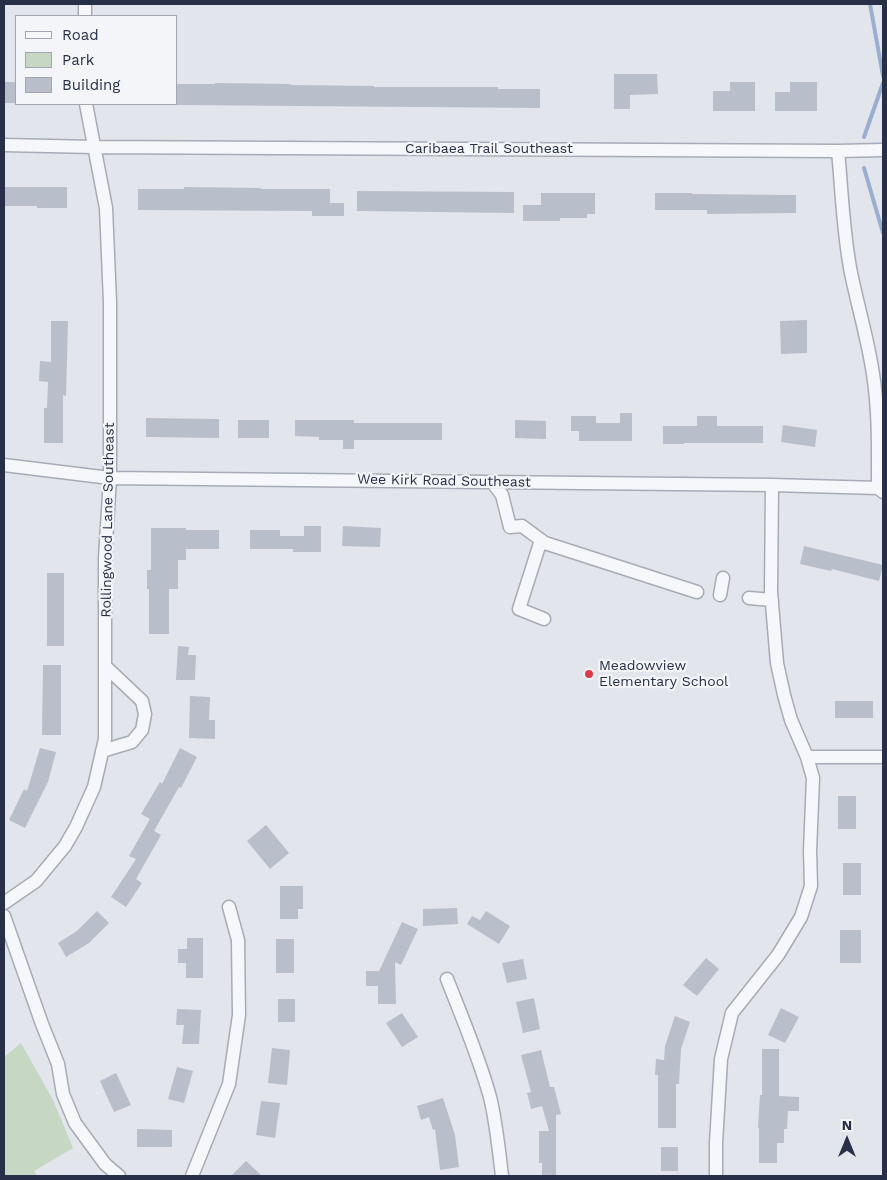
<!DOCTYPE html>
<html>
<head>
<meta charset="utf-8">
<style>
	body { margin:0 }
	#map { position:relative; width:887px; height:1180px; overflow:hidden; background:#e2e5ec; font-family:"Work Sans",sans-serif }
	canvas { display:block }
	.frame { position:absolute; inset:0; border:5px solid #283047; pointer-events:none }
	.legend { position:absolute; left:15px; top:15px; width:162px; height:90px; box-sizing:border-box; background:#f3f5f9; border:1px solid #a2a6b2; margin:0; padding:6px 9px; list-style:none; font-size:15px; color:#283047 }
	.legend li { display:flex; align-items:center; gap:10px; height:25px }
	.legend b { width:25px; border:1px solid #a2a6b2 }
	.north { position:absolute; left:822px; top:1115px; width:50px; height:50px; -webkit-text-stroke:4px #f3f5f9; paint-order:stroke; rotate:0deg; font-size:14px; font-weight:700; line-height:20px; text-align:center; color:#283047 }
	.north::after { content:''; display:block; margin:auto; width:18px; height:22px; background:#283047; clip-path:polygon(50% 0,100% 100%,50% 72%,0 100%) }
</style>
</head>
<body>
<div id="map">
<canvas width="887" height="1180"></canvas>
<div class="frame"></div>
<ul class="legend">
<li><b style="height:6px;background:#f6f7fa"></b>Road</li>
<li><b style="height:14px;background:#c6d7c3"></b>Park</li>
<li><b style="height:14px;background:#b9becb"></b>Building</li>
</ul>
<div class="north">N</div>
</div>
<script>
const ctx = document.querySelector('canvas').getContext('2d');
ctx.lineJoin = 'round';
function paint(path, color) { ctx.fillStyle = color; ctx.fill(path, 'evenodd'); }
function strokePath(path, color, width, dash) { ctx.strokeStyle = color; ctx.lineWidth = width; ctx.lineCap = dash ? 'butt' : 'round'; ctx.setLineDash(dash || []); ctx.stroke(path); }
function write(font, color, halo, rows, align = 'center') {
  ctx.font = font + ' "Work Sans",sans-serif'; ctx.lineWidth = 4.5; ctx.setLineDash([]); ctx.textBaseline = 'middle'; ctx.strokeStyle = halo; ctx.fillStyle = color; for (const [text, x, y, turn = 0] of rows) {
    ctx.save(); ctx.translate(x, y); ctx.rotate((+turn || 0) * Math.PI / 180); ctx.textAlign = isNaN(turn) ? turn : align; if (halo) ctx.strokeText(text, 0, 0); ctx.fillText(text, 0, 0); ctx.restore();
  }
}
paint(new Path2D(`
	M21 1043 53 1100 73 1148 34 1171 37 1176H4V1057Z`), '#c6d7c3');
strokePath(new Path2D(`
	M870 4 883 76
	M864 137 883 83
	M864 168 883 233`), '#9aafd0', 4);
paint(new Path2D(`
	M614 74H657L658 94 630 95V109H614Z
	M4 82H16V103H4Z
	M730 82H755V111H713V91H730Z
	M790 82H817V111H775V92H790Z
	M215 83 291 84V85L374 86V87H498V89H540V108L176 105V84H215Z
	M4 187H67V208H37V206H4Z
	M184 187 261 188V189H330V203H344V216H312V211L138 210V189H184Z
	M357 191 514 192V213L357 211Z
	M541 193H595V214H587V218H560V221H523V205H541Z
	M655 193H692V194L796 195V213L707 214V210H655Z
	M807 320V353L781 354 780 321Z
	M51 321H68L66 396 63 395V443H44V408H47L48 382 39 381 40 361 51 362Z
	M620 413H632V441H579V431H571V416H596V423H620Z
	M697 416H717V426H763V443H684V444H663V426H697Z
	M146 418 219 419V438L146 437Z
	M238 420H269V438H238Z
	M295 420H354V423H442V440H354V449H343V440H319V437L295 436Z
	M515 420 546 421V439L515 438Z
	M783 425 817 430 815 447 781 442Z
	M304 526H321V552H293V549H250V530H280V536H304Z
	M343 526 381 528 380 547 342 546Z
	M151 528H186V530H219V549H186V560H178V589H169V634H149V589H147V570H151Z
	M804 546 883 565 879 581 832 569 831 571 800 564Z
	M47 573H64V646H47Z
	M178 646 189 647 188 655H196L195 680H176Z
	M43 665H61V735H42Z
	M190 696 210 697 209 720H215V739L189 738Z
	M835 701H873V718H835Z
	M40 748 56 752 48 782 25 828 9 820 24 789 27 791Z
	M180 748 197 757 181 788 179 787 154 831 161 835 136 879 142 883 126 907 111 897 136 859 129 856 150 819 141 814 160 782 162 784Z
	M838 796H856V829H838Z
	M266 825 289 853 270 869 247 841Z
	M843 863H861V895H843Z
	M280 886H303V909H298V919H280Z
	M457 908 458 924 423 926V909Z
	M97 911 109 923 89 943 66 957 58 943 77 931Z
	M486 911 510 926 499 944 467 924 472 916 480 920Z
	M402 922 418 929 401 965 395 962 396 1004H378V986H366V971H379Z
	M840 930H861V963H840Z
	M187 938H203V978H186V963H178V949H187Z
	M276 939H294V973H276Z
	M706 958 719 969 697 996 683 985Z
	M523 959 527 979 507 983 502 963Z
	M534 998 540 1029 523 1033 516 1002Z
	M278 999H295V1022H278Z
	M781 1008 799 1017 785 1043 768 1035Z
	M177 1009 201 1010 199 1044H182L184 1025H176Z
	M402 1013 418 1037 402 1047 386 1023Z
	M675 1016 690 1022 681 1049 679 1084H676V1128H658V1075H655L656 1059 664 1060 665 1046Z
	M272 1048 290 1050 287 1085 268 1083Z
	M762 1049H779V1096L799 1097V1111H788L787 1129H784V1143H777V1163H759V1128H758L760 1095H762Z
	M541 1050 550 1087H554L561 1114 556 1115V1176H542V1163H539V1131H549L542 1106 531 1109 527 1093 531 1092 521 1055Z
	M177 1067 193 1071 184 1103 168 1099Z
	M116 1073 131 1105 114 1112 100 1081Z
	M443 1098 455 1135 459 1167 440 1170 435 1129 433 1130 429 1117 421 1120 417 1106Z
	M261 1101 280 1103 275 1138 256 1135Z
	M137 1129 172 1130V1147H137Z
	M661 1147H678V1171H661Z
	M246 1161 262 1176H231Z`), '#b9becb');
const minor = new Path2D(`
	M85 16V4
	M4 145 94 147 838 151 883 150
	M838 151C842 192 843 233 851 273 858 307 868 340 873 374 879 412 878 450 878 488
	M4 465 110 478 772 485 878 488 883 492
	M492 482 502 495 510 527 522 526 545 543 697 592
	M541 540 519 609 544 619
	M720 595 723 578
	M749 598 772 600
	M102 751 132 742 142 730 145 714 142 701 105 666
	M807 757H883
	M4 903 36 881 65 846 76 827 94 787 105 739V558L110 478V302L106 208 86 104
	M4 916 42 1024 58 1064 63 1094 75 1123 105 1164 119 1176
	M447 979C462 1017 479 1057 490 1097 496 1121 499 1151 502 1176
	M192 1176 229 1084 239 1015 238 940 229 907
	M716 1176V1143L721 1059 732 1013 778 955 801 917 811 886 810 851 813 778 807 757 791 720 784 695 777 663 771 592 772 485`);
strokePath(minor, '#a6abb7', 15);
strokePath(minor, '#f6f7fa', 12);
for (const [x, y, r, color] of [
	[589,674,5,"#de3b44"]
]) { const dot = new Path2D(); dot.arc(x, y, r, 0, 2 * Math.PI); ctx.fillStyle = color; ctx.fill(dot); strokePath(dot, '#f3f5f9', 2); }
write('14px', '#283047', '#f3f5f9', [
	["Caribaea Trail Southeast",489,149],
	["Wee Kirk Road Southeast",444,481,1],
	["Rollingwood Lane Southeast",108,520,-89]
]);
write('14px', '#283047', '#f3f5f9', [
	["Meadowview",599,666],
	["Elementary School",599,682]
], 'left');
</script>
</body>
</html>
